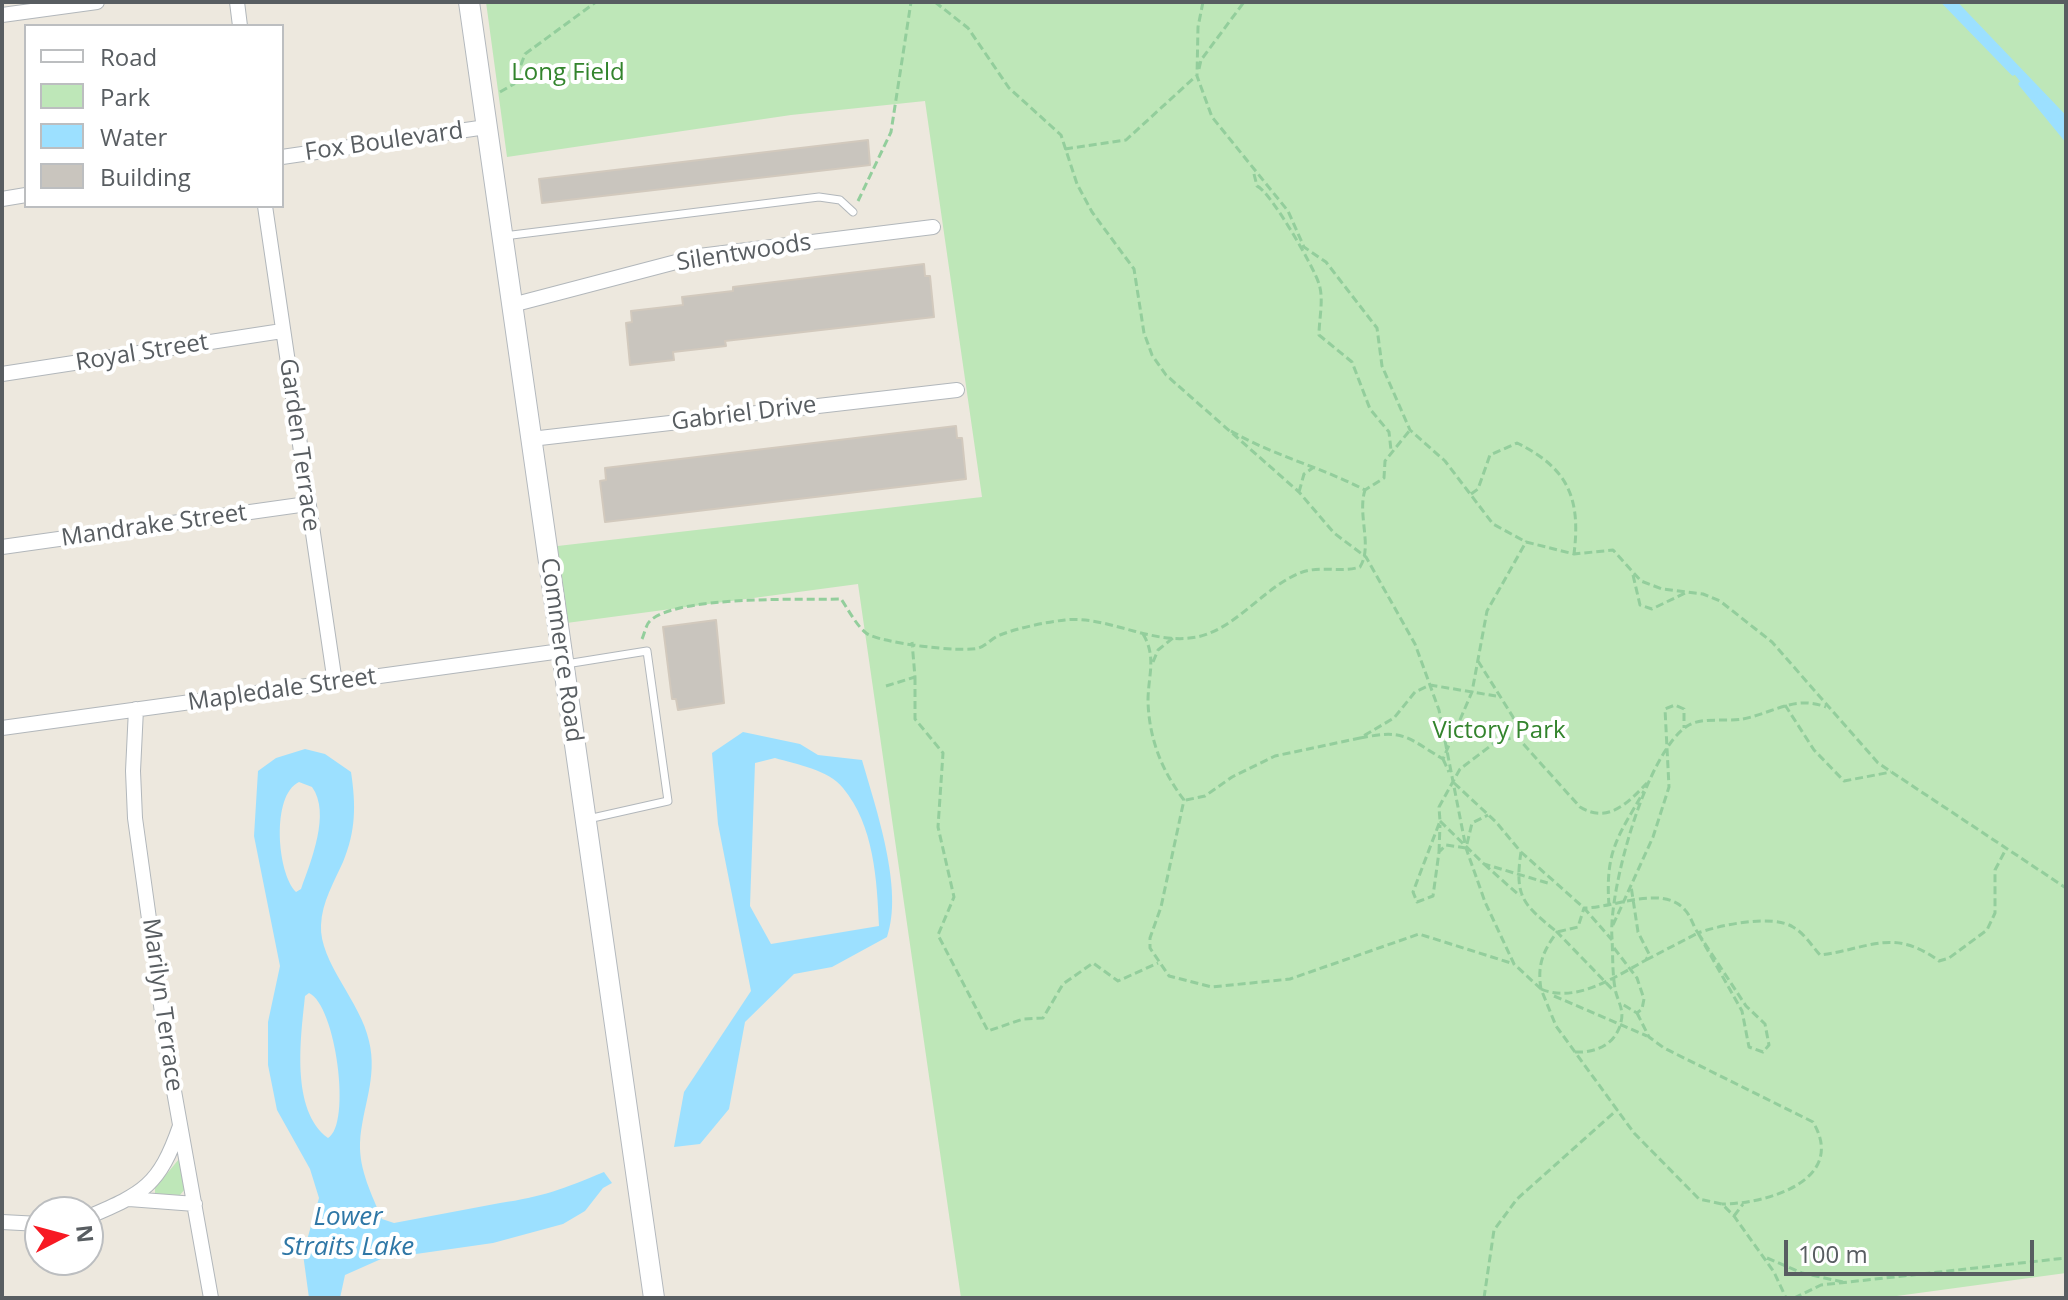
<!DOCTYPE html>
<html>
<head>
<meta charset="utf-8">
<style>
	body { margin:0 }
	#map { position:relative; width:2068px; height:1300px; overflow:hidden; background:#ede8de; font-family:"Open Sans",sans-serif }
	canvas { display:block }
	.frame { position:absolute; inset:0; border:4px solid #585d61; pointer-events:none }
	.legend { position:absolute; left:24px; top:24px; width:260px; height:184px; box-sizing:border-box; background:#fff; border:2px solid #bcbec0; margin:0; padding:10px 14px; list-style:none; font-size:24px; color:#585d61 }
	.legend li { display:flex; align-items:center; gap:16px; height:40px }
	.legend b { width:40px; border:2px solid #bcbec0 }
	.north { position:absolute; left:24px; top:1196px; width:80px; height:80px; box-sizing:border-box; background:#fff; border:2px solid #bcbec0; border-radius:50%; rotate:84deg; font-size:22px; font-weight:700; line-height:32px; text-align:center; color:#585d61 }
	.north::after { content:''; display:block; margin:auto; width:28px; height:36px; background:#f71a23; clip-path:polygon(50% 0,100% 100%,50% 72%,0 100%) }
	.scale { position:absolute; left:1784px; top:1240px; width:250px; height:36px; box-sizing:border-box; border:4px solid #585d61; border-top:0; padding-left:10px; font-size:24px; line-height:28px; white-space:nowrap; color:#585d61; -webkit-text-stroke:6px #fff; paint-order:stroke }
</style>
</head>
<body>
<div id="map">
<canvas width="2068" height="1300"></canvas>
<div class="frame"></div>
<ul class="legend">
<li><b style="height:10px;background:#fff"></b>Road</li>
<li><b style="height:22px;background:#bee7b8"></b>Park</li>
<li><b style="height:22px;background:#9ce0ff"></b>Water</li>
<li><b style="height:22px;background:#c9c5be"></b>Building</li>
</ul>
<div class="north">N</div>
<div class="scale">100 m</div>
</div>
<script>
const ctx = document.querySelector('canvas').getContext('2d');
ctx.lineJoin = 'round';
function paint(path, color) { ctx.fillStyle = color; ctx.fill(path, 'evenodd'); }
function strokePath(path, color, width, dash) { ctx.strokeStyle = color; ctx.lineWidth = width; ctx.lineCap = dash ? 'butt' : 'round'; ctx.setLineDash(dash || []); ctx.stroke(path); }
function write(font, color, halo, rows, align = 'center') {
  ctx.font = font + ' "Open Sans",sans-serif'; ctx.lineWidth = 8; ctx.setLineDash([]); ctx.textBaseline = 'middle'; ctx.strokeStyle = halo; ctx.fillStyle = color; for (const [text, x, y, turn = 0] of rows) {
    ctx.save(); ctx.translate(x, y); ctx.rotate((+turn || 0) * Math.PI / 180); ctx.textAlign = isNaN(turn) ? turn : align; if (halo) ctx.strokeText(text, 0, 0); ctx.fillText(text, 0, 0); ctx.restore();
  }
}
paint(new Path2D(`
	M486 2H2066V1273L1882 1298H961L858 584 559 624 549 547 982 497 925 101 791 115 507 157Z
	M179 1159 185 1189 180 1195 155 1194V1188Z`), '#bee7b8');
paint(new Path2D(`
	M1944 2H1954L2066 119V139L2011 70Z
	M743 732 800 744 818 755 862 760C876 809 904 889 887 937L832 967 794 974 745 1022 729 1109 700 1144 674 1147 684 1092 751 991 718 824 712 753ZM775 758C796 764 829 770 843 788 874 825 877 880 879 926L771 944 750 906 755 763Z
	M305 749 325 754 351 772C356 805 356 831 343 862 334 882 322 902 321 925 319 962 361 1002 369 1041 378 1078 362 1107 360 1143 359 1170 372 1195 382 1219L394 1223 500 1203C542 1197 563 1189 604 1172L612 1183 603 1188 585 1211 563 1224 493 1243 381 1259 345 1275 340 1298H309L303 1254 319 1198 310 1169 277 1110 268 1065V1022L280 966 254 836 258 771 276 758ZM299 782 312 787C331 813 311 861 301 889L296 892C277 873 271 795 299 782ZM309 993C336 1005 352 1125 328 1138 290 1110 301 1036 305 996Z`), '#9ce0ff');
strokePath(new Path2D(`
	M1944 2 2013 73
	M1954 2 2066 119
	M2021 84 2066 139`), '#9ce0ff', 5);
const building = new Path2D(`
	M868 140 870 165 542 203 539 179Z
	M924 264 925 276H930L934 317 725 341 726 346 673 352 674 360 630 365 626 323 632 322 631 311 683 305 682 297 733 291V287Z
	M956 426 957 438H962L966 479 605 522 600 481 606 480 605 468Z
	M716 620 724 703 678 710 676 699H672L663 627Z`);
paint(building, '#c9c5be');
strokePath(building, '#d2c9bd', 2);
const service = new Path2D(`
	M504 236 819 197 840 200 853 212
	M566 664 647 651 668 801 588 819`);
const minor = new Path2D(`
	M237 2 240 26
	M2 15 97 2
	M282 157 486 127
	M2 199 26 195
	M265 206 335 683
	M512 305 699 256 933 227
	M2 374 282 331
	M531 439 957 390
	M2 547 307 504
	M136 709 133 771 135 818 169 1063 211 1298
	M2 728 561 651
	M129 1199 195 1204
	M88 1217C144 1193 159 1186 180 1126
	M2 1222 40 1224`);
const secondary = new Path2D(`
	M469 2 654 1298`);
strokePath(service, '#b2b7bb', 9);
strokePath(minor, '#b2b7bb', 16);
strokePath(secondary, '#b3b8bd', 22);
strokePath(new Path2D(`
	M935 2 968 28 1009 88 1061 135 1077 184 1092 212 1134 269 1144 333 1152 355 1166 375 1299 492 1334 533 1366 557 1415 644 1439 710 1466 848 1485 902 1514 964 1541 989 1556 1026 1634 1133 1699 1199 1722 1204 1734 1216 1774 1272 1786 1298
	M1203 2 1198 27 1197 76 1212 117 1288 211 1304 247 1326 262 1377 328 1382 366 1410 430 1445 461 1493 524 1526 542
	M1199 69 1201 60 1244 2
	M500 92 514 84 525 54 596 2
	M1065 149 1126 140 1196 76
	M1254 174 1257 186C1270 191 1314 267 1319 284 1324 299 1319 319 1319 335L1352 362 1370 409 1389 432 1391 450
	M858 201 891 132 911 2
	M1231 431C1274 456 1321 467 1365 490L1384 478 1385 461 1410 430
	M1299 492 1304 474 1314 467
	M1471 494 1478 489 1490 455 1517 443C1568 468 1581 498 1574 554
	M1633 575 1640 605 1652 609 1687 592
	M1143 634C1157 657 1148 676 1148 701 1149 739 1162 771 1184 800L1161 907 1150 938V948L1169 976 1212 987 1290 979 1419 934 1514 964
	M642 639C644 635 646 625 649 622 673 595 803 600 841 599 848 609 856 625 866 633 879 643 963 653 979 648 987 645 992 638 1000 635 1018 628 1046 622 1065 620 1107 615 1152 646 1197 637 1236 629 1264 587 1300 573 1319 565 1341 573 1360 567 1373 546 1357 515 1365 490
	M1478 661 1513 717 1517 737 1580 807C1608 824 1628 803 1647 783
	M1153 662 1158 650 1173 638
	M915 677V719L943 753 938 827 954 897 938 935 988 1031 1023 1019 1043 1018 1063 984 1093 963 1118 981 1158 963
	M886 686 915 677 912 642
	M1785 705 1814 750 1844 781 1891 772
	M1360 738C1405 729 1406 737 1443 759L1472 692 1487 611 1526 542 1574 554 1613 550 1641 581 1662 589 1703 594 1720 601 1772 642 1878 763 2066 888
	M1443 759 1449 772
	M1454 783 1496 822 1521 852 1584 908 1612 940
	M1186 800 1205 796 1232 777 1275 756 1360 738 1394 718 1415 692 1430 685 1496 696
	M1440 821 1484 864 1551 884
	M1467 844 1472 823 1488 815
	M1466 848 1446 845 1439 852 1433 896 1417 902 1413 892 1440 821 1439 807 1460 769 1497 741 1517 737
	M1439 852 1440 825
	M1521 852C1514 898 1524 905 1557 932L1578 927 1584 908C1614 908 1662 884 1685 910 1691 916 1693 926 1698 933 1720 925 1772 914 1793 927 1804 933 1812 946 1820 955 1869 949 1893 927 1939 961L1949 958 1987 930 1995 913V870L2006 849
	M1484 864 1520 896
	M1609 906C1605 850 1618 837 1644 791
	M1613 925 1653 837 1669 787 1665 709 1675 705 1684 709V728
	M1698 933 1746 1006 1765 1024 1769 1045 1763 1052 1749 1047 1742 1011Z
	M1614 948 1637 978 1644 999 1642 1009 1637 1013 1622 1004
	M1646 960 1698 933
	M1541 989C1575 1004 1615 977 1646 960L1649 954 1638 932 1631 886
	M1541 989C1537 965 1543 951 1557 932L1614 991
	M1554 996 1647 1036
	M1637 1013 1649 1037 1664 1048 1813 1122C1848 1181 1765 1204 1722 1204
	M1575 1052C1595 1053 1616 1045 1621 1022 1624 1011 1619 1003 1616 993 1612 976 1613 955 1612 938 1608 891 1647 749 1689 725 1703 717 1727 722 1743 719 1773 713 1795 695 1826 707
	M1734 1216 1743 1204
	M1767 1258 1802 1273 1843 1282
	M1484 1298 1494 1230 1517 1199 1618 1109
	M1794 1298 1821 1285 2066 1258`), '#93ce9c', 3, [8, 4]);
strokePath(service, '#fff', 7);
strokePath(minor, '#fff', 14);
strokePath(secondary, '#fff', 20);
write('24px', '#33842d', '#fff', [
	["Long Field",568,73],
	["Victory Park",1499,731]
]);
write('24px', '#585d61', '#fff', [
	["Fox Boulevard",384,142,-8],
	["Silentwoods",744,253,-9],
	["Royal Street",142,353,-9],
	["Gabriel Drive",744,414,-7],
	["Garden Terrace",299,445,82],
	["Mandrake Street",154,526,-8],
	["Commerce Road",561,650,82],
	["Mapledale Street",282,690,-8],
	["Marilyn Terrace",162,1005,82]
]);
write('italic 26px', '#2f77a6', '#fff', [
	["Lower",348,1218],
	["Straits Lake",348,1248]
]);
</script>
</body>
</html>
